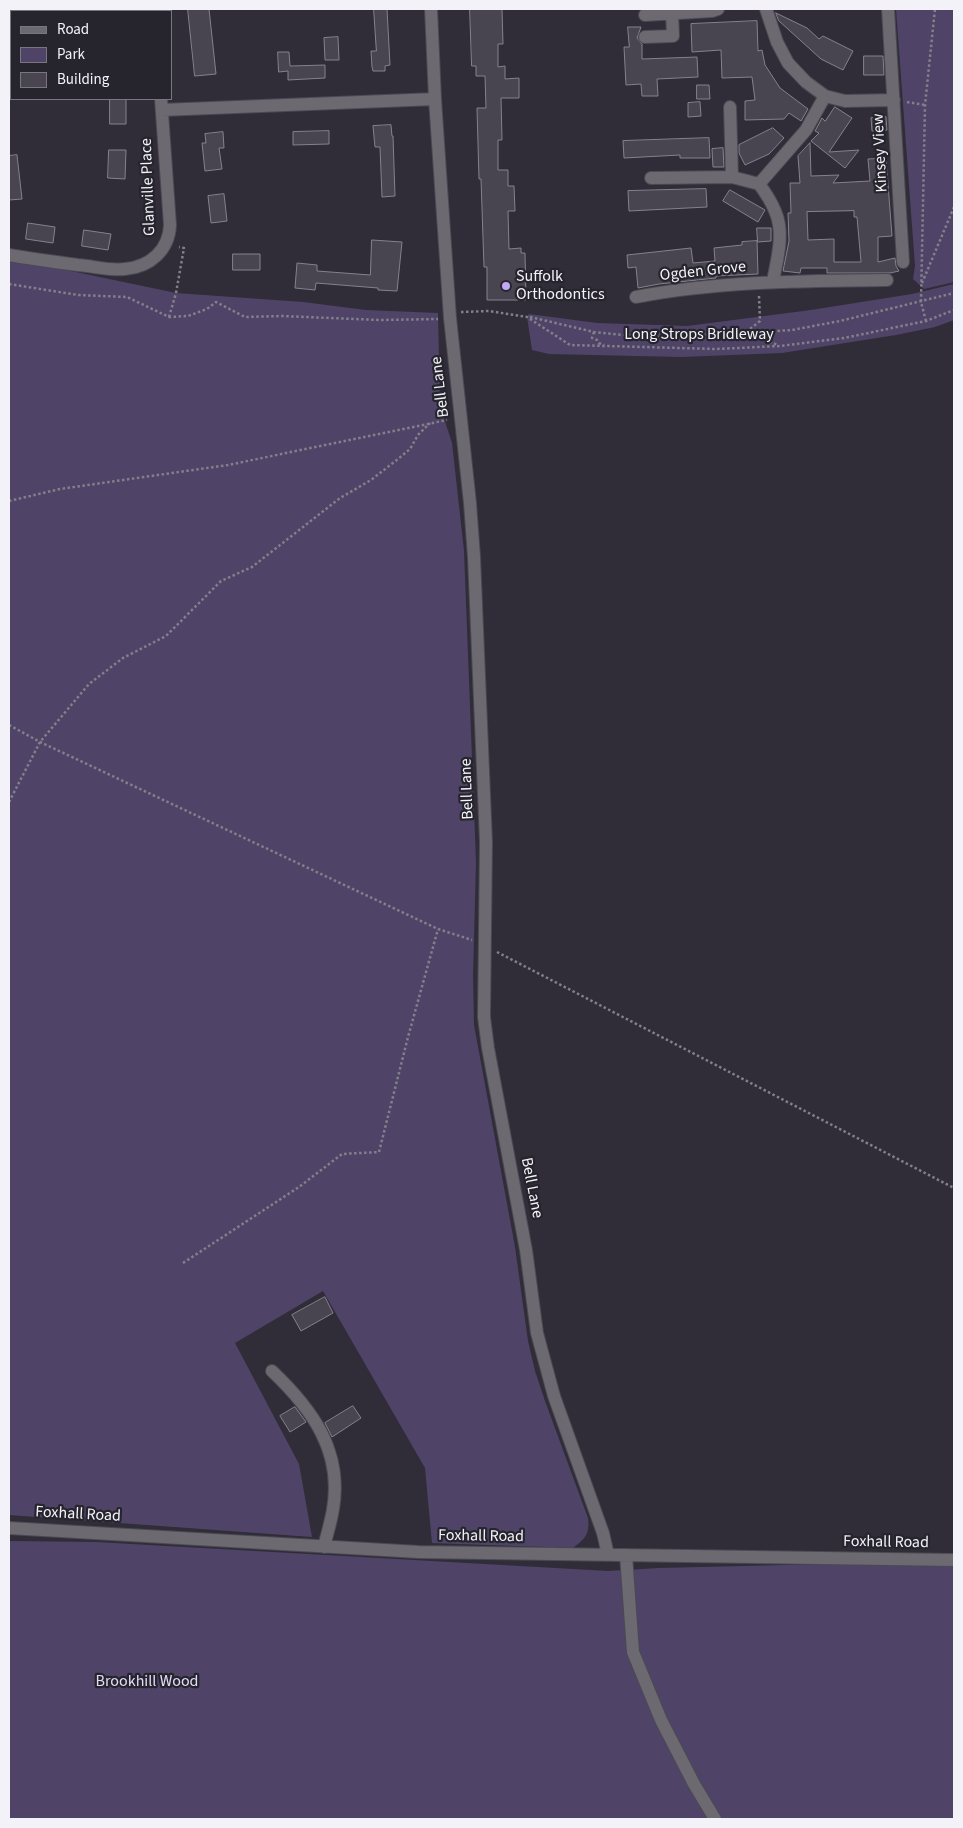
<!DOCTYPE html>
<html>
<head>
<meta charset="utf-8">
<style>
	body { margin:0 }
	#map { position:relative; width:963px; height:1828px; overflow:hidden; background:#302d38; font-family:"Source Sans 3",sans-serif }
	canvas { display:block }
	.frame { position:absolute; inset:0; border:10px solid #f4f2f9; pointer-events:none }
	.legend { position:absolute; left:10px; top:10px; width:162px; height:90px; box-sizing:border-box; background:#26242d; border:1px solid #78767f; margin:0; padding:6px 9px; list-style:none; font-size:15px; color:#f4f2f9 }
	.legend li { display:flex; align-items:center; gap:10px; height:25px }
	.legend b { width:25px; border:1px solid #78767f }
</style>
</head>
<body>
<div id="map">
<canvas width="963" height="1828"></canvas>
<div class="frame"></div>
<ul class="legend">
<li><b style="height:6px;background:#6c6a70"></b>Road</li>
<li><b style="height:14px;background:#4f4468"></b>Park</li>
<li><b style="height:14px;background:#484550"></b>Building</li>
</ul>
</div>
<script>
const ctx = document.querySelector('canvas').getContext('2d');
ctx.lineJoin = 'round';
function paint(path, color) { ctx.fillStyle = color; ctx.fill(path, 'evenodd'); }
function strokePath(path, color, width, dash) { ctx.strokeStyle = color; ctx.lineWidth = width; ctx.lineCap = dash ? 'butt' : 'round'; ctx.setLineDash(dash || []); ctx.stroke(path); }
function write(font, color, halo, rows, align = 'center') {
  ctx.font = font + ' "Source Sans 3",sans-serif'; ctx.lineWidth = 4.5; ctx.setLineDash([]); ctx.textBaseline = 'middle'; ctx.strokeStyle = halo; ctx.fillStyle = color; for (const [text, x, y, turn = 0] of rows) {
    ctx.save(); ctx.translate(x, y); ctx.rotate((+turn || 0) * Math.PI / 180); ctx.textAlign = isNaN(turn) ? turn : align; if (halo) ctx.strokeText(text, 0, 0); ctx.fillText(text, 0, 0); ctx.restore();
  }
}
paint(new Path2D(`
	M896 9H954V282L924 289 913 279 915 266Z
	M9 258 176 293 303 302 366 310 438 313 440 406 452 443 464 551 476 862 473 976 474 1025 515 1247 528 1341 535 1371 545 1401 588 1518C590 1534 585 1539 573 1548L432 1543 425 1468 323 1291 235 1343 299 1464 312 1537 9 1515Z
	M954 284V320L935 327 896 335 782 353 682 357 549 354 532 350 527 317 529 314 597 323 687 326 811 310 912 294Z
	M9 1541 96 1542 608 1571 659 1568 954 1561V1819H9Z`), '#4f4468');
const building = new Path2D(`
	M188 9H209L216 74 195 76Z
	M374 9H387L390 65 385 66V71H373L372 67 371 51H376Z
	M470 9H502L503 44H498V67L505 66V79L519 78V98H501L502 140H498V170H508V186H514L515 211H508L509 249 521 248V253H525L526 300H487V267H484L481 179H479L477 108H486L485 76H476V66H472Z
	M776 13 807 28 819 39 823 36 853 51 843 70 821 59 779 21Z
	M757 21 758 51 762 50 765 65 780 88 808 109 801 121 789 113 784 119 745 120V101L755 100 752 77 722 78 721 50 692 52 691 24Z
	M628 27H641L637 38 642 44V59L697 57 698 77 657 79 658 96H642L641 84 626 85 624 47H629Z
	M338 37 339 60H325L324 38Z
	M278 52H289L290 66 325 65V78L288 80V71L279 72Z
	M864 56H883L884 75H864Z
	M697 85H709L710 99H697Z
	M110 99H126V124H110Z
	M700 102 701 116 688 117V103Z
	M835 107 852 118 829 152 859 150 845 168 811 141 819 133 815 131 822 118 825 121Z
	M886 117 887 130 872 131 871 118Z
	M391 125 392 136H393L395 196 382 197 380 147H375L373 126Z
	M773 128 784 138 769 154 745 165 739 153V145Z
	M329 131V144L293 145V132Z
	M223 132 224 148H219L222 169 205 171 202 143H206L205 134Z
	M709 138 710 158H680V155L624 158 623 141Z
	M810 143 811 176 839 175 833 183 870 181 868 159 886 158 892 236 878 237V262L895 258 896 266 899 271 890 273H827V268H801L800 273 783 271 789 241 788 213H791L790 183H800L798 156ZM854 211V217H857L861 262H834V239L808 240 807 212Z
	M723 148 724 167H713L712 149Z
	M109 150H126L125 179 108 178Z
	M17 155 22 199 9 200V156Z
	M706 189 707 207 629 211 628 191Z
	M730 190 765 210 758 222 723 201Z
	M224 194 227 221 211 223 208 196Z
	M28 223 55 227 53 243 26 239Z
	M757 228H771V241L758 242Z
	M84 230 111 234 108 250 82 246Z
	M372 240 402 242 397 291 378 290V288L316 283 315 290 295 288 297 263 317 265V271L370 275Z
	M757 241 758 274 716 276V278L659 284 638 288 636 267 628 268 627 255 691 248 693 263 715 261 714 248 742 245V242Z
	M233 254H260V270H233Z
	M325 1297 333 1313 301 1331 292 1315Z
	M353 1406 361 1418 332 1437 325 1423Z
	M295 1407 306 1422 290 1432 280 1416Z`);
paint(building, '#484550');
strokePath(building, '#85818d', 1);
const minor = new Path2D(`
	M160 9V11
	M431 9 435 99 450 318 470 503 474 557 486 842 484 1017 488 1048 526 1250 537 1333 554 1396 603 1533 608 1555
	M766 9 777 42 788 63 806 82 825 96 845 101 894 100
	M888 9 903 262
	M645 15 712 11 718 9
	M645 37 673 36 672 13
	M730 107 732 177
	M162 110 435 99
	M651 178 732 177 759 184 806 130 825 96
	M759 184C765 192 771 201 775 211 785 233 777 259 773 281
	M9 255C32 259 55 262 78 265 93 266 110 271 125 269 150 267 169 250 170 225L161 99
	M636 297C719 281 803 281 887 280
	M272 1371C312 1409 343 1451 333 1509 331 1522 327 1534 324 1547
	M9 1528 419 1552 954 1560
	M626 1555 633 1652 661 1720 694 1784 715 1819`);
strokePath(minor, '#4b4953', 14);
strokePath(new Path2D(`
	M907 102 925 105
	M922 283 954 207
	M9 284 78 295 127 297 169 317 188 316 207 309 216 302 245 317 281 316 380 320 438 319
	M759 296 760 321 745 333 778 345
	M461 312 489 311 527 317 570 345 716 349 780 346 844 338 926 321 954 310
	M169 317 176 293 184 248 179 247
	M530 317 594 332 644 337 680 338 725 332 745 333 792 330 840 321 954 293
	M926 321 921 302 925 105 935 9
	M594 332 592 338 597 340 599 343 604 345
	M9 501 60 489 228 465 447 420
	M9 725 40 742 438 929 472 940
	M9 802 40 742 89 684 123 658 166 636 221 581 252 567 340 498 371 480 398 459 410 449 418 435 430 423
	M497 952 954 1188
	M183 1263 299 1187 342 1154 379 1152 408 1037 438 929`), '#828089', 2.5, [2.5, 2.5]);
strokePath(minor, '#6c6a70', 12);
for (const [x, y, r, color] of [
	[506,286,5,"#c0a8f4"]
]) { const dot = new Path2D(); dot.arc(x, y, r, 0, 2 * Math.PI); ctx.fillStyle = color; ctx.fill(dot); strokePath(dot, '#26242d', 2); }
write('16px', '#f4f2f9', '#26242d', [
	["Kinsey View",881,153,-93],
	["Glanville Place",149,187,-92],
	["Ogden Grove",703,272,-6],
	["Long Strops Bridleway",699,335],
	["Bell Lane",441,387,-97],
	["Bell Lane",468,789,-92],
	["Bell Lane",531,1188,79],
	["Foxhall Road",78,1515,3],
	["Foxhall Road",481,1537,1],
	["Foxhall Road",886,1543,1]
]);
write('16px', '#f4f2f9', '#26242d', [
	["Suffolk",516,277],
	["Orthodontics",516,295]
], 'left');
write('16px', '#e3dbf8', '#26242d', [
	["Brookhill Wood",147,1682]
]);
</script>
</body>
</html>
